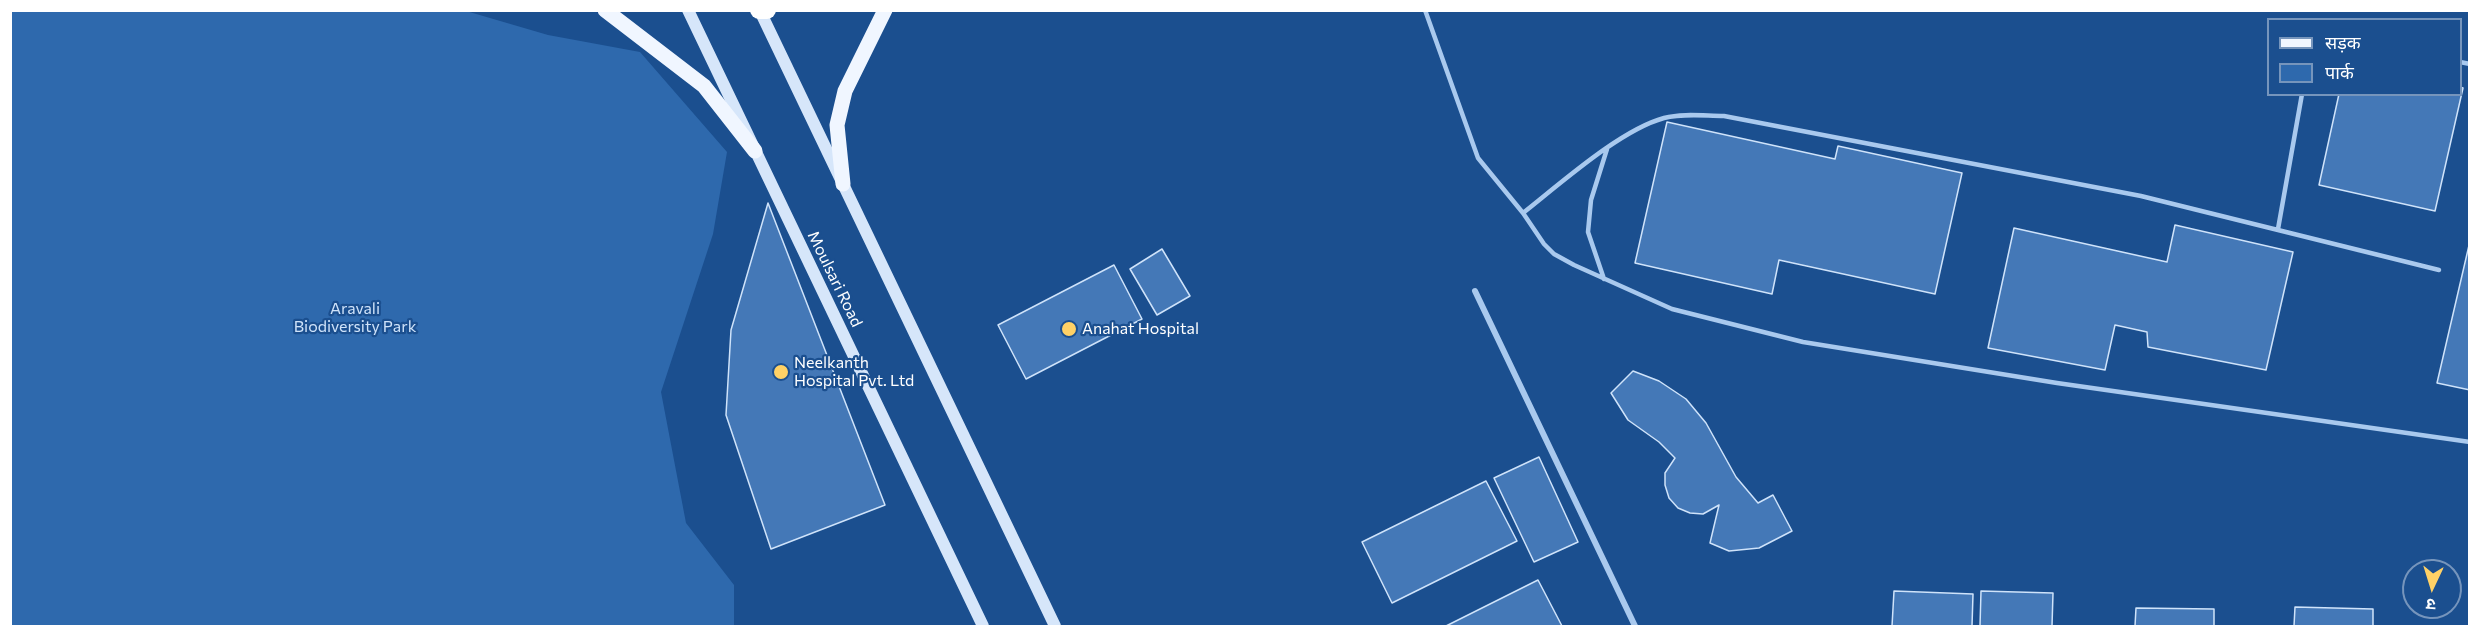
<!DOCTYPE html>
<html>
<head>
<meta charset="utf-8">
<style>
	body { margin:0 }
	#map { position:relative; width:2480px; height:637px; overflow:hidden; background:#1b4f8f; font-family:Commissioner,"Noto Sans Devanagari",sans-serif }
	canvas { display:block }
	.frame { position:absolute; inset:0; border:12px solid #fff; pointer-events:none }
	.legend { position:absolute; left:2267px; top:18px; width:195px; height:78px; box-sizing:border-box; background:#1b4f8f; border:2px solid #7695bc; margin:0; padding:8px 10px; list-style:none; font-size:18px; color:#fff }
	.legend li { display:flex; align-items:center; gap:12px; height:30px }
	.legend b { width:30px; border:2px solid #7695bc }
	.north { position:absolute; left:2402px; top:559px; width:60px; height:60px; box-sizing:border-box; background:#1b4f8f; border:2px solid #7695bc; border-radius:50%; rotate:184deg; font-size:16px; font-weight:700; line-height:24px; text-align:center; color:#fff }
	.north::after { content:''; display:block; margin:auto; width:21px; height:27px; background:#ffd166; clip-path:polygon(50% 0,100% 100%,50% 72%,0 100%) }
</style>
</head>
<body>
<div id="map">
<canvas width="2480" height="637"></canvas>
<div class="frame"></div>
<ul class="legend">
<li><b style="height:8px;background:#f0f6ff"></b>सड़क</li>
<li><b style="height:16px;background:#2e69ad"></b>पार्क</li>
</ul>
<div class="north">उ</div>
</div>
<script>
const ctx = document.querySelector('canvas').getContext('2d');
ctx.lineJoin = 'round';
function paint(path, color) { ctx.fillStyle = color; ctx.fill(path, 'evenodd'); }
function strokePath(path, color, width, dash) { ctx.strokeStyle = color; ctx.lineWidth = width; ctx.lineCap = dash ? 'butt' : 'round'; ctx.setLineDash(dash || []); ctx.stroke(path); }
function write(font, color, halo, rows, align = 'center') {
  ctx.font = font + ' Commissioner,sans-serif'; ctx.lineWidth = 4.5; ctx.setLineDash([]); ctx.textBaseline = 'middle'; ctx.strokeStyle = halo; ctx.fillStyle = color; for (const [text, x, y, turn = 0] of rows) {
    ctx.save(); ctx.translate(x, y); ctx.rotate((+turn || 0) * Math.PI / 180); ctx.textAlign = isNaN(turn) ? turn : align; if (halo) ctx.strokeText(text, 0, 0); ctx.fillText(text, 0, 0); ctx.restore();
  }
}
paint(new Path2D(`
	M10 11H466L548 35 640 52 727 152 713 234 661 392 686 523 734 585V626H11Z`), '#2e69ad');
const building = new Path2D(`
	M2460 87 2463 88 2435 211 2319 185 2339 94H2460Z
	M1667 122 1835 159 1838 146 1962 173 1935 294 1779 260 1772 294 1635 263Z
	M768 203 885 505 771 549 726 415 731 330Z
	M2175 225 2293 252 2266 370 2148 347 2147 332 2115 325 2105 370 1988 348 2014 228 2167 262Z
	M2470 241V390L2437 383Z
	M1162 249 1190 296 1157 315 1130 269Z
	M1114 265 1142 319 1026 379 998 325Z
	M1633 371 1659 381 1686 399 1706 423 1736 477 1758 503 1773 495 1792 531 1759 548 1729 551 1710 543 1719 505 1703 514 1690 513 1678 508 1669 498 1665 485V473L1675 458 1659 442 1628 420 1611 393Z
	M1539 457 1578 542 1534 562 1494 478Z
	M1486 481 1517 541 1392 603 1362 542Z
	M1538 580 1562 626H1446Z
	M1894 591 1973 594 1972 626H1892Z
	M1981 591 2053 593 2052 626H1980Z
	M2295 607 2373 609V626H2294Z
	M2136 608 2214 609V626H2135Z`);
paint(building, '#4478b7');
strokePath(building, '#cfe3fa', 1.5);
strokePath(new Path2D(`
	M1425 10 1478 158 1523 213 1544 244 1554 254 1574 265 1672 309 1803 342 2057 383 2470 442
	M2460 62 2470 64
	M1523 213C1560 184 1620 130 1664 118 1683 113 1705 116 1724 116L2141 196 2439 270
	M2278 229 2302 94
	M1604 279 1588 232 1591 200 1607 149`), '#a9c9ee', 4.5);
strokePath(new Path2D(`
	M1475 291 1635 626`), '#a9c9ee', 6);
strokePath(new Path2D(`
	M688 10 983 626
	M760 11 1055 626`), '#d6e6fa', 12);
strokePath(new Path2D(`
	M605 10 704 86 755 151
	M843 184 837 125 845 91 885 10`), '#f0f6ff', 15);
strokePath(new Path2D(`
	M759 10H767`), '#fff', 18);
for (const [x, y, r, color] of [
	[1069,329,8,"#ffd166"],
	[781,372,8,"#ffd166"]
]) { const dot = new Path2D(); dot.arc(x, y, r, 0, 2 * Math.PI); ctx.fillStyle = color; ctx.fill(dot); strokePath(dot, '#1b4f8f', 2); }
write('16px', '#fff', '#1b4f8f', [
	["Moulsari Road",835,279,64]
]);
write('16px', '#cfe3fa', '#1b4f8f', [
	["Aravali",355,309],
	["Biodiversity Park",355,327]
]);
write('16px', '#fff', '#1b4f8f', [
	["Anahat Hospital",1082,329],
	["Neelkanth",794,363],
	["Hospital Pvt. Ltd",794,381]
], 'left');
</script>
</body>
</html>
